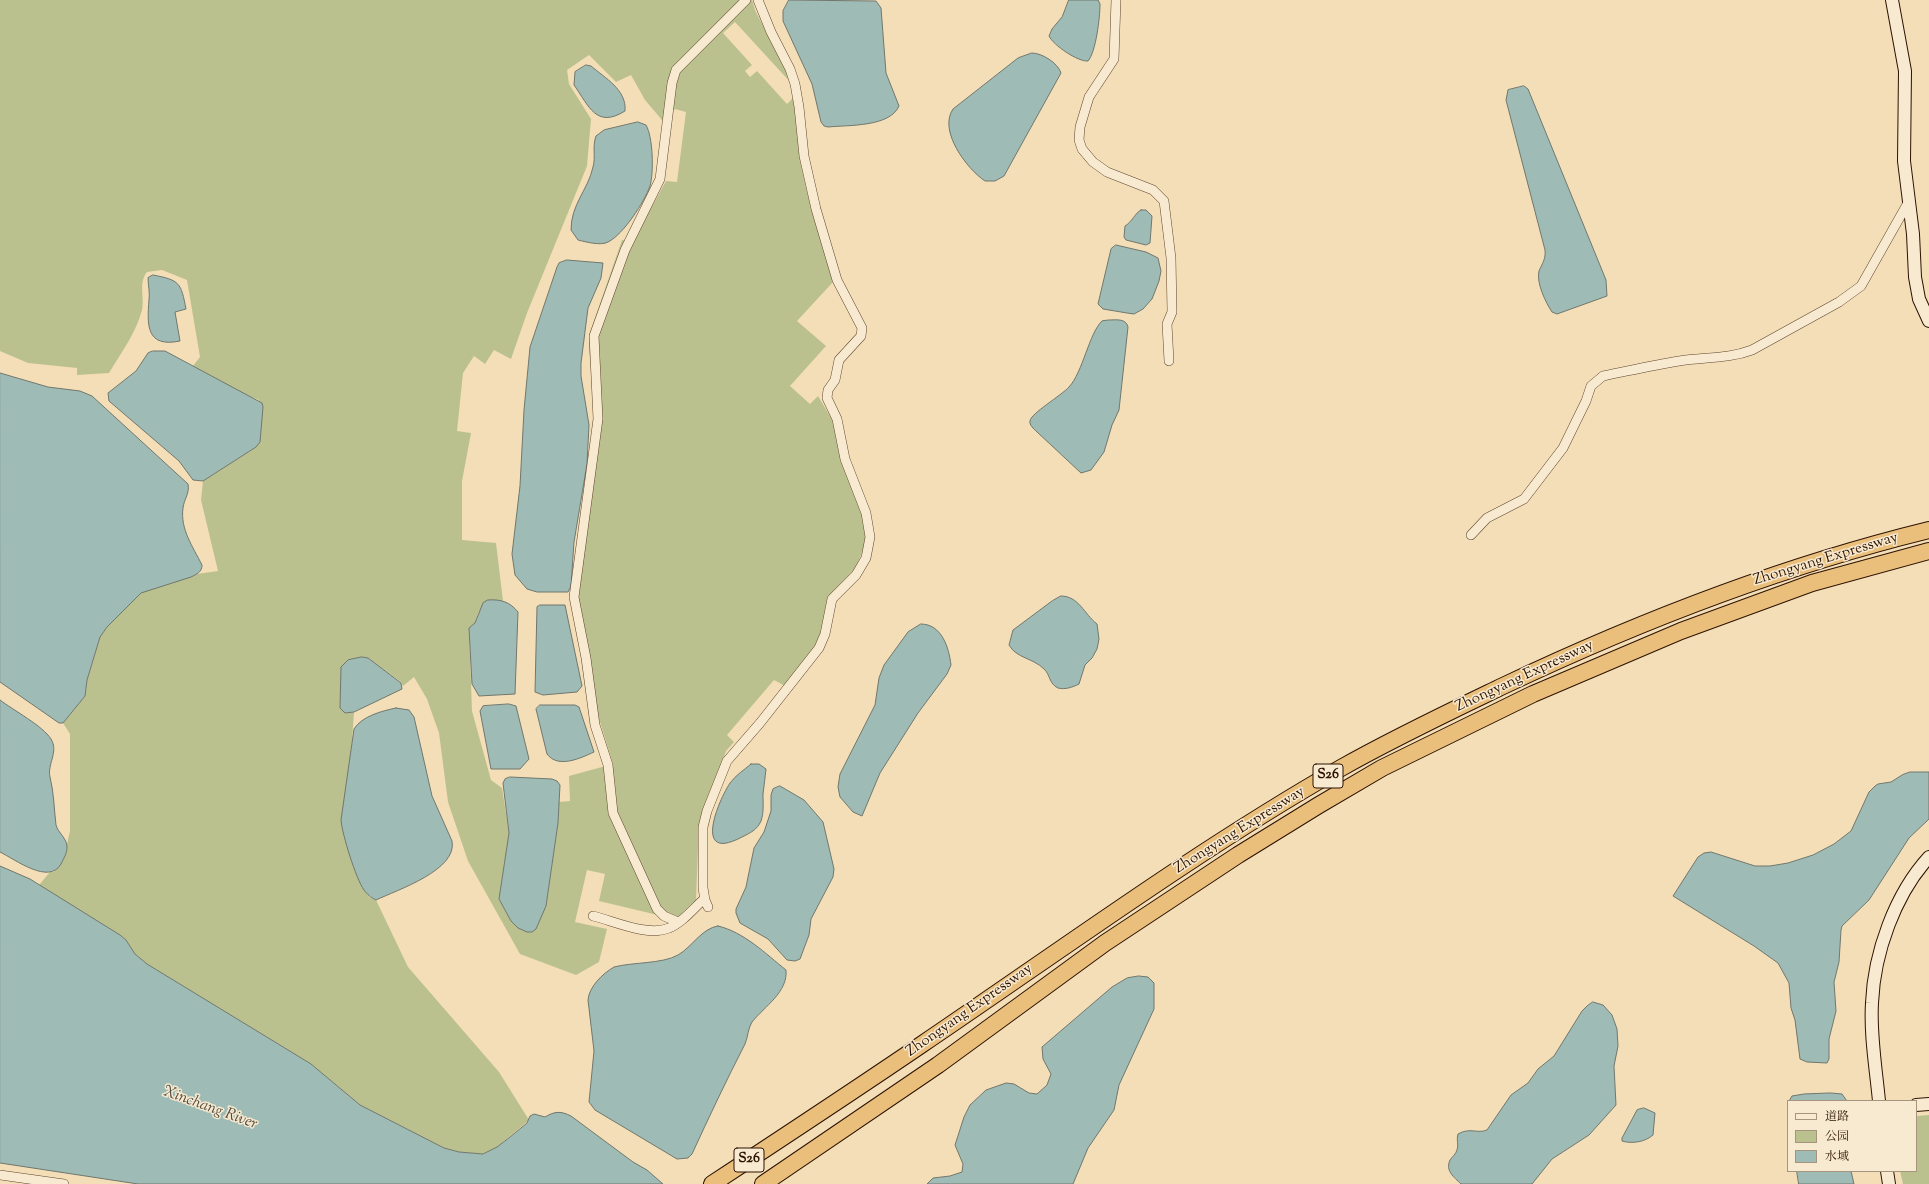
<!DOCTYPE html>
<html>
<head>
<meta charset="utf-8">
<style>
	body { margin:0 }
	#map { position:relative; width:1929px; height:1184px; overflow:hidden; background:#f4deb7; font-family:"Sorts Mill Goudy","Noto Serif SC",serif }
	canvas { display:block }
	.legend { position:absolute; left:1787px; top:1100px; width:130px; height:72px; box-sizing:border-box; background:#f8ead0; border:1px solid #a6947d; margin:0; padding:5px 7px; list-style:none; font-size:12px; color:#2c1200 }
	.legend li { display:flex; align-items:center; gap:8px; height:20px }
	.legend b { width:20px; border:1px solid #a6947d }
</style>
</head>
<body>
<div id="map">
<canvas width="1929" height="1184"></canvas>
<ul class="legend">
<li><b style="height:5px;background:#f8ead0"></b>道路</li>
<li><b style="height:11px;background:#bbc18e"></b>公园</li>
<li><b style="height:11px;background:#9ebbb6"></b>水域</li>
</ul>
</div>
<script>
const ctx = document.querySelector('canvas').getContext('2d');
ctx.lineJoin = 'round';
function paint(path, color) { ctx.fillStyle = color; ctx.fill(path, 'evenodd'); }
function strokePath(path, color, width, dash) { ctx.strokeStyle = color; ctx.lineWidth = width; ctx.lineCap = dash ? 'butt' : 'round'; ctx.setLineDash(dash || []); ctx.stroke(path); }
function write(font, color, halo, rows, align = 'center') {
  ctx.font = font + ' "Sorts Mill Goudy",serif'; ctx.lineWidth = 3; ctx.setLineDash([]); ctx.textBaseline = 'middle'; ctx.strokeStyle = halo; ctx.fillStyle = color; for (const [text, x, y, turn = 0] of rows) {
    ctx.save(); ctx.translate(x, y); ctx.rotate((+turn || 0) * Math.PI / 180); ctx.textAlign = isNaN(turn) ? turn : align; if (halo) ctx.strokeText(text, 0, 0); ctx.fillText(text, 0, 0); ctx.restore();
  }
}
paint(new Path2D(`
	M0 0H752L755 10 793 85 735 22 723 33 752 65 745 71 750 77 757 71 787 104 793 98C798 120 797 143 801 165 809 205 822 243 833 282L797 321 826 346 790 386 810 404 818 396 838 430 859 500 866 532 865 545 856 567 831 594 821 632 814 648 785 686 774 680 727 735 734 742 726 751 699 822 696 900 678 917 662 916 599 901 605 874 587 870 575 922 607 929 599 962 576 975 520 954 468 861 448 802 439 733 427 699 414 677 403 686 401 682 368 658 362 657 345 713 354 712 351 755 346 785 369 897 376 900 408 967 499 1072 529 1120 497 1147 483 1154 459 1152 444 1148 360 1105 311 1064 147 964 135 954 126 940 120 935 39 885 50 872H54L67 844 70 831V734L63 723 85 696 87 680 100 637 107 627 134 598 145 591 197 574 218 571 201 500 203 481 256 447 259 400 243 394 193 366 200 357 187 280 162 270 147 272C138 283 145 297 142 310 136 333 121 353 109 373L77 375V368L28 363 0 351ZM589 55 616 82 631 75 645 100 662 120 675 109 686 112 677 182 666 181 633 241 622 240 589 335V350L596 420 578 597 593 699 613 764 569 776 570 801 559 802 558 823 546 906 532 932 522 930 511 921 499 899 509 833 502 788 491 780 472 711 469 628 475 623 479 611 495 600 503 601 496 543 462 540V481L471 433 457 431 463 373 474 356 485 364 494 350 511 359 527 313 587 166 591 119 569 84 567 70Z
	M1929 1115V1184H1903L1900 1171H1916V1118L1917 1116Z`), '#bbc18e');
const water = new Path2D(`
	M789 0 876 1 881 8 886 73 899 106C890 127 849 125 828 127L824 126 821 122 812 84 783 21V11Z
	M1069 0H1098L1100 4C1100 17 1096 52 1088 61 1078 62 1053 45 1049 36L1052 29 1062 17Z
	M1032 53C1042 53 1058 63 1061 73L1004 176 995 181H985C967 169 938 131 953 109L1018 58Z
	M586 65 591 66C605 78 627 90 625 111 596 129 589 106 574 85L575 72Z
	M1524 86 1528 89 1606 280 1607 296 1557 314 1552 312C1546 303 1536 283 1539 271 1542 264 1546 259 1545 250L1506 100 1508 90Z
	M638 122 646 125C653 137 654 172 650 186 645 201 623 235 608 242 601 246 586 242 578 240L571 230C571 204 588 190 593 167 596 157 592 147 596 136L604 130Z
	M1141 210H1146L1152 216 1150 243 1146 245 1126 240 1124 237 1125 226C1132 222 1135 213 1141 210Z
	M1116 245 1146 252 1158 258 1161 271 1159 281 1152 299 1143 309 1134 314 1127 313 1103 309 1098 304 1111 249Z
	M567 260 603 263 601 278 588 308 581 363V376L589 425 587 464 574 542 571 586 568 592H537L527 589 515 575 512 554 520 486 524 410 530 347 557 267 559 263Z
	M153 275C180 280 181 283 186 309L175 312 180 341C146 348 147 325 149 300 150 292 148 285 148 278Z
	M1109 320C1116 320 1126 318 1128 327L1119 410 1112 425 1104 452 1091 470 1081 473 1036 431C1034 429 1029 425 1030 421 1030 414 1062 395 1069 387 1083 372 1089 333 1102 321Z
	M153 351H165L262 403 263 407 260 442 256 447 203 481 193 480 179 461 109 401 108 393 136 371 148 353Z
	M0 373 48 387 80 391 92 396 188 484C190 493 184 499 183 508 180 529 193 547 202 565 202 572 197 574 191 577L141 593 107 627 100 637 87 680 85 696 63 723H59L0 682Z
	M1061 596C1079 596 1084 614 1097 624L1099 639 1097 649 1092 658 1085 665 1079 684C1073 687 1065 690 1058 688 1049 684 1050 674 1044 669 1033 658 1016 658 1009 645L1013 630 1052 601Z
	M488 600C501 599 510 602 518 612L515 694 479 696 472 684 469 628 475 623 483 603Z
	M540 605H565L582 686 577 692 543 695 535 692 537 607Z
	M921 624C942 624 949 648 951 665L947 674 918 713 880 773 862 816 853 812 840 797 838 787 840 774 875 705 879 678 884 665 908 632Z
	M362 657 368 658 401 683 402 689 354 712 345 713 340 708 341 667 348 660Z
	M0 700C13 710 43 726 51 739 59 752 47 764 50 777 54 793 54 809 56 825 58 833 67 838 67 847 67 853 64 858 61 864 49 885 16 860 0 852Z
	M509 704 516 706 529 759 520 769H491L480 711 483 706Z
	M540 705H575L579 707 594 752C581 758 558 769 547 754L536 709Z
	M396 708 409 710 414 717 432 796 452 841C458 870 397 890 376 900 370 897 368 895 364 890 356 879 342 834 341 820L354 729C362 716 382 711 396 708Z
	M751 764H759L766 769C765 778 764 786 763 794 763 804 764 812 761 821 757 830 750 833 742 837 693 863 717 803 730 783 736 775 744 770 751 764Z
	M1910 772H1929V819L1909 838 1869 900 1842 926 1841 930 1839 962 1834 982 1836 1011 1829 1039V1059L1827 1063 1807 1062 1800 1059 1795 1020 1791 1008 1789 983 1778 963 1754 946 1673 896 1698 857 1704 853 1711 852 1755 866H1770L1788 863 1813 855 1834 844 1851 831 1869 792 1875 786 1878 784 1891 782 1902 775Z
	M510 777 552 779 557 781 560 785 558 823 546 906 536 929 532 932H527L518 928 511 921 499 899 509 833 503 783 505 779Z
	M780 786 804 800 823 822 834 869 833 877 811 919 809 935 800 959 795 961 787 960 768 939 740 923 736 913V909L746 887 754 848 764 832 771 811V795L773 789Z
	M0 866 30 879 120 935 126 940 135 954 147 964 311 1064 360 1105 444 1148 459 1152 483 1154 497 1147 510 1137 527 1123 530 1116 534 1114 545 1117C555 1111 561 1111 571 1116L633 1162 647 1170 663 1184H138L0 1163Z
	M718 926C744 932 766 954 786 970 788 992 765 1006 752 1022 748 1028 748 1037 745 1044 726 1081 709 1117 692 1154L688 1158 677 1159 595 1110 589 1102 594 1051 588 1000C589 987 602 974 614 967 633 962 662 964 678 955 692 947 702 928 718 926Z
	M1139 976 1148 977 1154 983V1009L1119 1085 1114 1110 1088 1148 1073 1184H927L933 1178 950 1176 962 1172 963 1164 955 1145 964 1117 970 1105 986 1090 1006 1083 1014 1084 1029 1093 1037 1094 1047 1085 1051 1074 1043 1059 1042 1047 1112 987 1127 978Z
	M1593 1002 1603 1005 1612 1015 1617 1029 1618 1046 1614 1066 1616 1105 1589 1135 1552 1159 1532 1184H1461C1454 1177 1445 1171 1450 1160 1452 1157 1456 1154 1457 1150 1459 1145 1456 1140 1458 1134 1470 1127 1477 1134 1487 1130L1511 1095 1528 1083 1538 1069 1554 1056 1582 1011 1587 1006Z
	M1831 1093 1842 1094 1847 1101H1789L1792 1096 1804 1094Z
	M1644 1108 1655 1113 1653 1135C1645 1142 1632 1144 1622 1141V1138L1637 1110Z
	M1797 1171H1851L1854 1184H1799Z`);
paint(water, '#9ebbb6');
strokePath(water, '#70776d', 1);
const street = new Path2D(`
	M1116 0 1114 59 1089 97 1080 127 1079 140 1082 149 1093 162 1107 172 1153 190 1164 201 1171 258 1172 312 1167 324 1169 361
	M1471 535 1487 518 1524 499 1563 448 1586 401 1591 386 1603 376C1628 371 1654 365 1679 361 1704 357 1728 359 1752 350L1839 302 1861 286 1909 201
	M708 907 705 900 703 888V827L707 811 727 761 760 723 819 648 825 634 832 599 856 575 866 558 870 537 866 513 845 459 837 419 827 398 828 390 835 380 839 360 861 336 862 328 837 280 816 209 804 156 799 107 795 84 790 69 771 32 758 0
	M593 916C614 921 648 937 669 928 682 923 694 908 704 899
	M678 922 664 916 657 909 613 813 608 765 595 725 586 658 574 597 598 419 594 336 625 250 660 179 672 83 676 70 746 0
	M0 1175 64 1184`);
const secondary = new Path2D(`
	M1892 0 1905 71 1904 161 1913 234 1915 277 1919 299 1929 321
	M1879 1101C1876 1069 1870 1035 1872 1003 1874 953 1895 894 1929 857
	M1916 1105 1929 1104
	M1887 1171 1889 1184`);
const highway = new Path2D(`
	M712 1184C782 1138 852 1092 921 1045 1060 951 1196 851 1341 768 1394 738 1449 712 1503 686 1640 621 1782 566 1929 530
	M763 1184 938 1065 1105 943 1238 855 1319 805 1382 768 1533 694 1681 631 1812 583 1929 551`);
strokePath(street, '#5e452e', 10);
strokePath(secondary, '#2c1200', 14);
strokePath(highway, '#2c1200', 18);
strokePath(street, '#f8ead0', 9);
strokePath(secondary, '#f8ead0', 12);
strokePath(highway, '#eabf7c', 16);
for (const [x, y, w] of [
	[1328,776,30],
	[749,1160,30]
]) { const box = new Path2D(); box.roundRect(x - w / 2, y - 12, w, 24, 3); ctx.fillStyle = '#f8ead0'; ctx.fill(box); strokePath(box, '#2c1200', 1); }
write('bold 14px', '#2c1200', null, [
	["S26",1328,776],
	["S26",749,1160]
]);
write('15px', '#2c1200', '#f8ead0', [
	["Zhongyang Expressway",1826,560,-17],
	["Zhongyang Expressway",1525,677,-25],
	["Zhongyang Expressway",1240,831,-32],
	["Zhongyang Expressway",970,1011,-35]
]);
write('italic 16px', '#544d40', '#f8ead0', [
	["Xinchang River",210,1109,20]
]);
</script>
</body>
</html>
